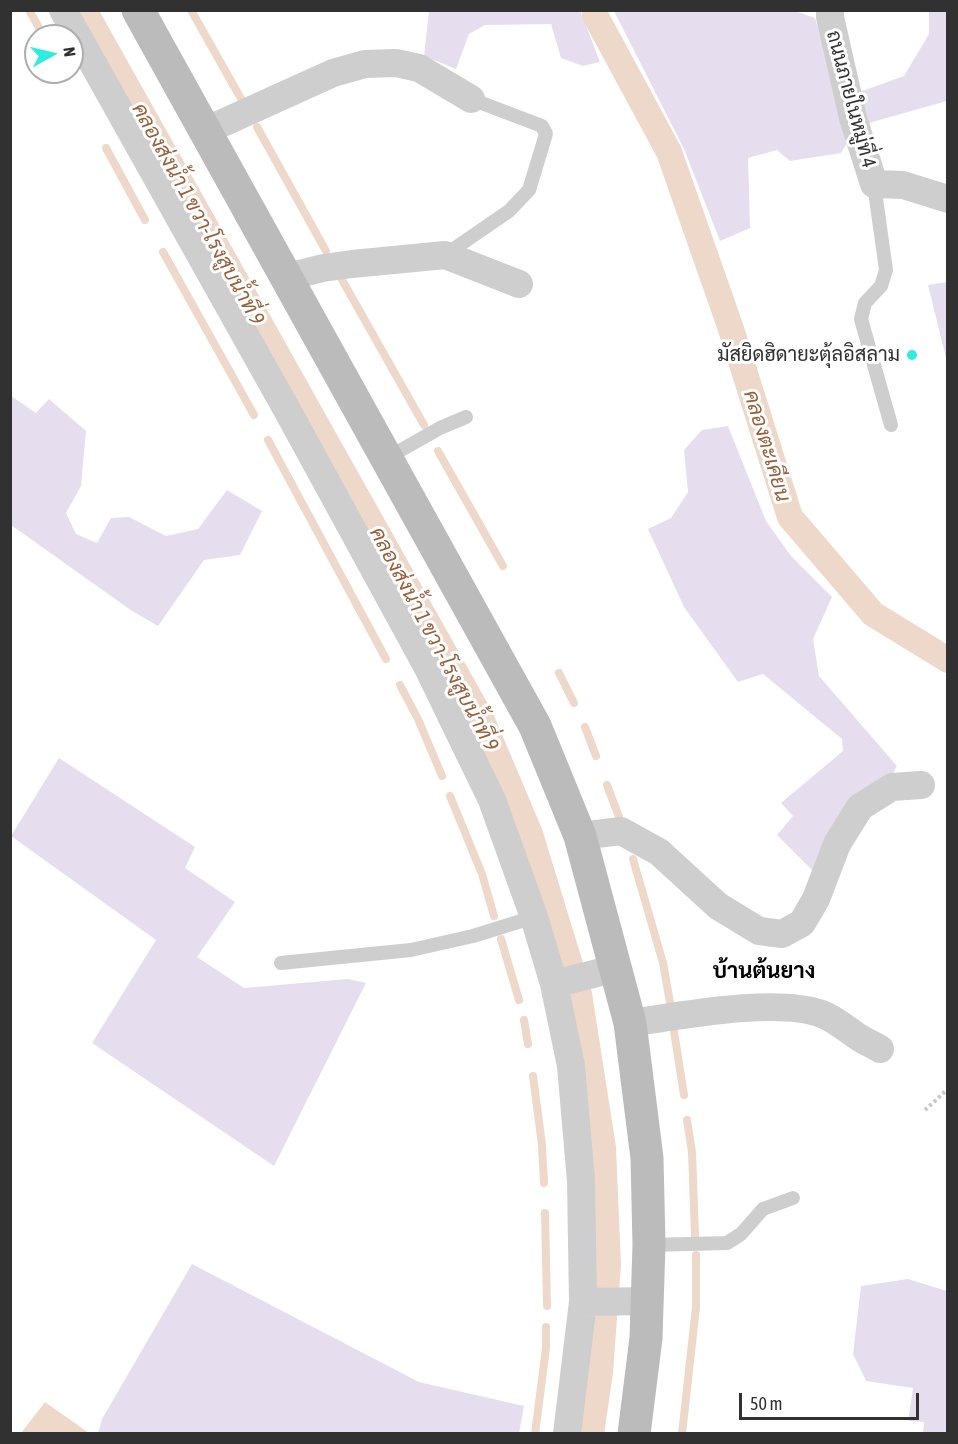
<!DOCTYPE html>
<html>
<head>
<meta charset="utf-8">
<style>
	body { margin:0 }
	#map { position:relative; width:958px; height:1444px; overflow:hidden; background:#fff; font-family:"Asap Condensed",sans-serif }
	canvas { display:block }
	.frame { position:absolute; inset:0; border:12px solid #313131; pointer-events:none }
	.north { position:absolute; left:24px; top:24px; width:60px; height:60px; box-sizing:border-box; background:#fff; border:2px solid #adadad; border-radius:50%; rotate:82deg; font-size:16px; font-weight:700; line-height:24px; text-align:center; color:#313131 }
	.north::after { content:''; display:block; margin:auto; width:21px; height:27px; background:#2eecdf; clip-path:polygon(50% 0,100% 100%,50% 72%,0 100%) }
	.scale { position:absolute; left:739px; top:1393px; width:180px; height:27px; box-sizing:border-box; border:3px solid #313131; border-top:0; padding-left:8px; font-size:18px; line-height:21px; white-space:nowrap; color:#313131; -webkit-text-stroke:4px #fff; paint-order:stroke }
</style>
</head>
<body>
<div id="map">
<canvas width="958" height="1444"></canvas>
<div class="frame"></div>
<div class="north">N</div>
<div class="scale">50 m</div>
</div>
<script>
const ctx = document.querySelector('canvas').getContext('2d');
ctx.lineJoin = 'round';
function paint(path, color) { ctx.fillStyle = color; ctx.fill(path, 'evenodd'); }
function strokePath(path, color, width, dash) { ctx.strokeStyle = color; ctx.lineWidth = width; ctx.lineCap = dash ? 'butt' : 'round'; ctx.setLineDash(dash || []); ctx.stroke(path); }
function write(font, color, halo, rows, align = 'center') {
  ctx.font = font + ' "Asap Condensed",Sarabun,sans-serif'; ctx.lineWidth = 6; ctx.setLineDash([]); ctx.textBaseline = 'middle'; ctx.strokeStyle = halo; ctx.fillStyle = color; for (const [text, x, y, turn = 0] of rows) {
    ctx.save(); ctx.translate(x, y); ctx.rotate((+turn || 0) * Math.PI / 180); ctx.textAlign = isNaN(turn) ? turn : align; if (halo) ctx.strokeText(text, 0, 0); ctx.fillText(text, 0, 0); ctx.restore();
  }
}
paint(new Path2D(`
	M580 10 600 62 583 66 561 58 551 24 485 25 469 34 456 69 424 56 429 11Z
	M792 10 815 18 840 99 904 76 929 34V11H947V101L858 126 841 153 790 161 777 150 748 158 750 228 720 241 684 149 614 11Z
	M947 282H948L947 362 928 285Z
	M11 396 36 413 49 399 86 431 81 486 66 513 76 534 97 543 111 518 129 517 166 536 198 529 227 490 262 511 240 555 204 560 158 626 132 611 11 525Z
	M728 426 766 521 791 556 832 597 813 639 819 676 897 766 887 785 815 873 777 835 793 816 781 803 843 751 842 739 763 674 738 682 684 607 648 529 671 518 688 492 684 450 702 430Z
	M59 758 195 847 185 868 235 902 197 957 244 988 348 979 366 983 274 1166 92 1043 156 940 11 836Z
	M192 1264 419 1382 524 1406 519 1433H98L102 1419Z
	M908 1279 947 1291V1433H923L924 1422 908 1421 913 1388 866 1381 853 1354 861 1286Z`), '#e6deee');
paint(new Path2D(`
	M45 1402 89 1433H21Z`), '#eed8ca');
strokePath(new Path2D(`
	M29 10 42 33
	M191 10 244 104
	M257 127 326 251
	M106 148 145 220
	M163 252 254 415
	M341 278 424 425
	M268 440 386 659
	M438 451 503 566
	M559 673 574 703
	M400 685 418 719 442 776
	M585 727 596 756
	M607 785 619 817
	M450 796 482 874 494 916
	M633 859 663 963 671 1008
	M501 939 519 1000
	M524 1020 528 1044
	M673 1025 684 1095
	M533 1076 542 1145 544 1183
	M687 1120 692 1152 695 1236
	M545 1213 547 1306
	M535 1434 546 1348V1327
	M682 1434 696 1307V1255`), '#eed8ca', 8);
strokePath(new Path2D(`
	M84 10 481 718 530 834 579 994 603 1148 608 1265 600 1372 591 1434
	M595 10V15L669 152 731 329 790 517 873 614 948 660`), '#eed8ca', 26);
strokePath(new Path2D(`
	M925 1110 948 1089`), '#c8c8c8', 4, [3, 3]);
strokePath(new Path2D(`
	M874 184 886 270 881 286 865 303 861 319 891 425
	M445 255 509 211 529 190 546 134 542 126 471 99
	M387 458 440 428 466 417
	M281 963 411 950 473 936 534 917
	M649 1245 727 1243 741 1234 763 1209 793 1198`), '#cecece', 14);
strokePath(new Path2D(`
	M63 10 291 417 427 666 492 800 534 917 554 984 571 1066 581 1181 583 1302 567 1434
	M830 10V17L853 118 874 184 903 185 948 199
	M205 131 333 73 365 64 396 63 419 68 471 99
	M287 277 323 268 352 264 445 255 519 284
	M580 836 621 831 659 852 718 906 759 931 782 934 802 923 816 899 837 844 860 807 892 787 921 785
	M554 984 617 968
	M630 1023C680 1016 775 997 822 1014 837 1020 847 1030 860 1038 866 1042 874 1045 880 1049
	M583 1302 648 1301`), '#cecece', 28);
strokePath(new Path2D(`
	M138 10 535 726 580 836 630 1023 647 1158 649 1245 646 1338 634 1434`), '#bbb', 33);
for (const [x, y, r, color] of [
	[912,355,6,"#2eecdf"]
]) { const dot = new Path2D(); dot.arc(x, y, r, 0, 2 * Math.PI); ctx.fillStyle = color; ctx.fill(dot); strokePath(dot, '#fff', 2); }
write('20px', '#313131', '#fff', [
	["ถนนภายในหมู่ที่ 4",851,99,75]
]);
write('20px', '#313131', '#fff', [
	["มัสยิดฮิดายะตุ้ลอิสลาม",900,355]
], 'right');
write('italic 21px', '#975f3a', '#fff', [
	["คลองส่งน้ำ 1 ขวา-โรงสูบน้ำที่ 9",198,214,61],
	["คลองตะเคียน",767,446,73],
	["คลองส่งน้ำ 1 ขวา-โรงสูบน้ำที่ 9",434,639,62]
]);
write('bold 22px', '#000', '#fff', [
	["บ้านต้นยาง",764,971]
]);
</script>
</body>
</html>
